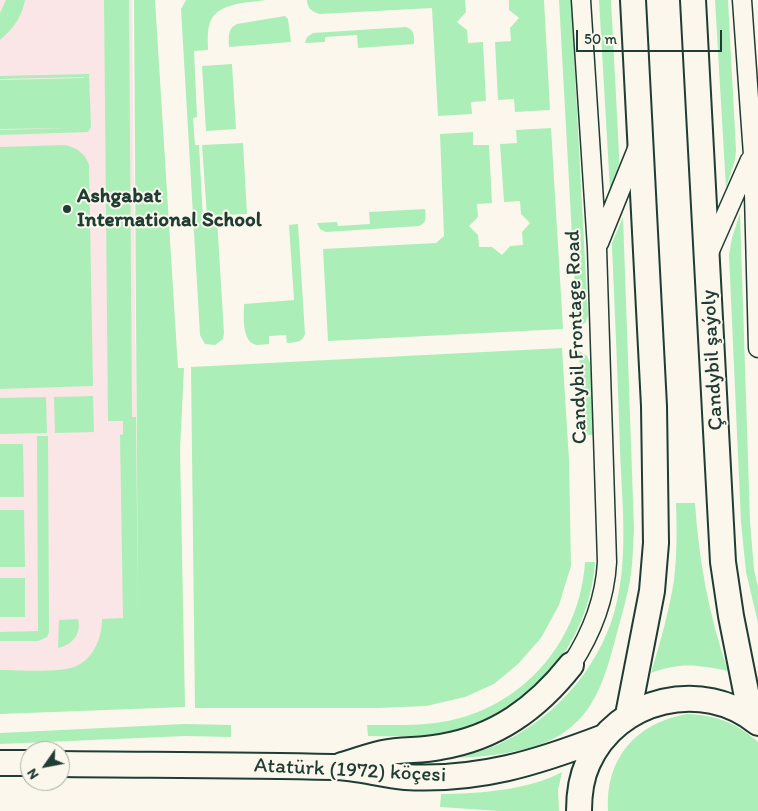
<!DOCTYPE html>
<html>
<head>
<meta charset="utf-8">
<style>
	body { margin:0 }
	#map { position:relative; width:758px; height:811px; overflow:hidden; background:#fbf7ec; font-family:Itim,sans-serif }
	canvas { display:block }
	.north { position:absolute; left:20px; top:741px; width:50px; height:50px; box-sizing:border-box; background:#fbf7ec; border:1px solid #a3ada2; border-radius:50%; rotate:237deg; font-size:14px; font-weight:700; line-height:20px; text-align:center; color:#1f3d34 }
	.north::after { content:''; display:block; margin:auto; width:18px; height:22px; background:#1f3d34; clip-path:polygon(50% 0,100% 100%,50% 72%,0 100%) }
	.scale { position:absolute; left:576px; top:30px; width:146px; height:22px; box-sizing:border-box; border:2px solid #1f3d34; border-top:0; padding-left:6px; font-size:15px; line-height:18px; white-space:nowrap; color:#1f3d34; -webkit-text-stroke:4px #fbf7ec; paint-order:stroke }
</style>
</head>
<body>
<div id="map">
<canvas width="758" height="811"></canvas>
<div class="north">N</div>
<div class="scale">50 m</div>
</div>
<script>
const ctx = document.querySelector('canvas').getContext('2d');
ctx.lineJoin = 'round';
function paint(path, color) { ctx.fillStyle = color; ctx.fill(path, 'evenodd'); }
function strokePath(path, color, width, dash) { ctx.strokeStyle = color; ctx.lineWidth = width; ctx.lineCap = dash ? 'butt' : 'round'; ctx.setLineDash(dash || []); ctx.stroke(path); }
function write(font, color, halo, rows, align = 'center') {
  ctx.font = font + ' Itim,sans-serif'; ctx.lineWidth = 4; ctx.setLineDash([]); ctx.textBaseline = 'middle'; ctx.strokeStyle = halo; ctx.fillStyle = color; for (const [text, x, y, turn = 0] of rows) {
    ctx.save(); ctx.translate(x, y); ctx.rotate((+turn || 0) * Math.PI / 180); ctx.textAlign = isNaN(turn) ? turn : align; if (halo) ctx.strokeText(text, 0, 0); ctx.fillText(text, 0, 0); ctx.restore();
  }
}
paint(new Path2D(`
	M0 0H132L139 699H0Z`), '#fae6e6');
paint(new Path2D(`
	M6 0H25C22 17 13 29 0 40V13Z
	M104 0H129L132 417H136L138 621 134 0H155L178 368H184L180 450 185 707 0 714V670C20 670 57 673 74 667 93 660 102 638 102 619L123 618 120 435 123 434V421H108Z
	M186 0H266C247 3 214 2 209 26 207 34 208 43 208 50L194 51 197 117 193 118 195 145H199L203 219H217L224 333 223 339 215 345 205 344 200 335 181 9Z
	M307 0H465L466 12 457 22 467 30 468 43 483 42 486 101 471 102 472 114 438 116 432 8 320 14C312 12 307 8 307 0Z
	M509 0H544L550 110 515 112 514 99 498 100 495 42 511 41 510 28 519 18 509 10Z
	M559 0H571L588 316 585 323 577 327Z
	M599 0H611L619 154V164L610 190Z
	M715 0H728L736 150 735 160 726 188Z
	M285 16 288 19 291 42 229 47C229 37 227 29 237 24Z
	M406 27C415 30 414 36 414 44L358 48 357 35 325 37V42L305 43 307 37 313 33Z
	M232 64 236 129 206 131 202 66Z
	M89 74 91 127 88 132 0 135V130L68 128 0 129V80L84 78 86 127 84 77 0 79V76Z
	M551 128 563 329 328 341 323 249 436 243 444 236 440 134 473 132V145H489L492 203 477 204 478 217 469 226 478 235 479 247H492L502 255 510 246 523 245 522 232 530 223 521 214 520 201 504 202 500 144 517 143 516 130Z
	M243 143 247 214 207 216 202 145Z
	M65 145C77 148 85 153 89 165L93 386 0 389V147Z
	M425 209C426 217 427 223 419 226L326 232 320 229 317 223 337 222 338 226 370 224 369 212Z
	M740 213 750 521 754 570 758 587V623L746 572 741 522 729 255 732 238Z
	M623 217 634 529C633 544 633 559 631 574 628 594 622 614 617 633 608 666 599 705 571 727 544 751 494 756 459 758 475 752 491 749 505 741 560 714 604 661 617 601 628 553 622 500 620 451 618 383 615 315 612 247V243Z
	M298 224 305 334C302 343 296 342 287 343L286 335 269 336V344C265 344 261 345 257 345 241 343 244 315 244 304L294 300 289 225Z
	M562 348 569 460 571 566 559 605 541 638 518 664 494 684 465 697 426 706 379 708H195L191 367Z
	M579 351 587 356 591 365 594 435H583Z
	M93 396 94 432 55 433 54 397Z
	M46 397 47 433 0 434V398Z
	M37 436H48L49 632 47 637 38 641H0V632L38 631Z
	M0 444H23L24 497H0Z
	M676 503H695C699 562 709 615 728 671 697 665 681 662 651 673 660 643 669 612 674 580 677 555 677 529 676 503Z
	M0 510H24L25 567H0Z
	M585 562H595C590 641 531 716 452 732 424 738 395 736 368 736L367 725C394 725 421 726 448 721 526 705 580 639 585 562Z
	M0 578H25V617H0Z
	M78 619C82 634 72 645 58 648L59 620Z
	M687 714C716 715 737 723 758 742V811H608C605 758 636 723 687 714Z
	M184 724 231 725V737L185 736 0 744V733Z
	M562 772 558 790 559 811H500L440 807 441 794C477 794 530 790 562 772Z`), '#aceeb8');
const minor = new Path2D(`
	M742 0 753 155 758 348
	M599 243 639 144
	M708 255 750 160
	M571 665C592 633 605 600 607 562L597 248 581 0`);
const secondary = new Path2D(`
	M693 0 723 562 731 616 751 717
	M628 715 652 591 656 543 654 406 633 0
	M0 763H30
	M60 764C151 765 242 765 333 767 357 767 381 775 405 777 479 781 536 763 604 737
	M342 765C356 761 369 756 383 753 402 749 422 751 440 747 496 738 537 708 571 665
	M579 811C579 795 581 778 588 763 617 698 703 678 758 723`);
strokePath(minor, '#1f3d34', 21);
strokePath(secondary, '#1f3d34', 28);
strokePath(minor, '#fbf7ec', 18);
strokePath(secondary, '#fbf7ec', 24);
for (const [x, y, r, color] of [
	[67,209,5,"#1f3d34"]
]) { const dot = new Path2D(); dot.arc(x, y, r, 0, 2 * Math.PI); ctx.fillStyle = color; ctx.fill(dot); strokePath(dot, '#fbf7ec', 2); }
write('bold 21px', '#1f3d34', '#fbf7ec', [
	["Ashgabat",77,197],
	["International School",77,221]
], 'left');
write('21px', '#1f3d34', '#fbf7ec', [
	["Candybil Frontage Road",577,337,-92],
	["Çandybil şaýoly",713,360,-93],
	["Atatürk (1972) köçesi",350,771,3]
]);
</script>
</body>
</html>
